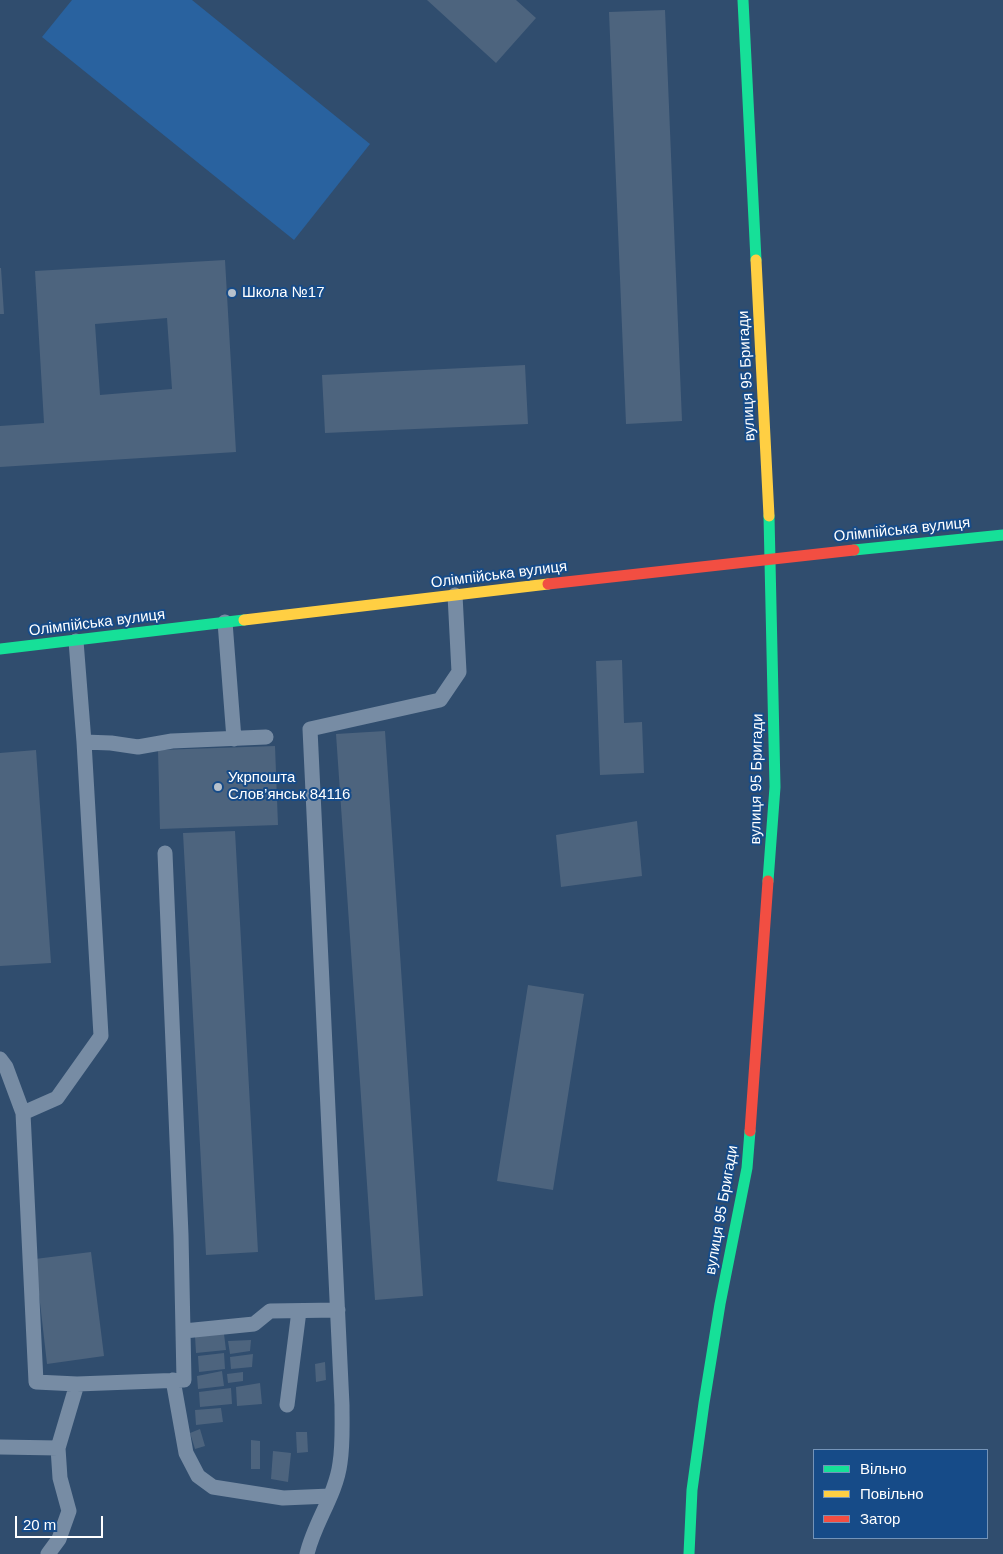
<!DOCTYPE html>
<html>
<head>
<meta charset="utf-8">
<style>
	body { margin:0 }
	#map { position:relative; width:1003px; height:1554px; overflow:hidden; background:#304d6e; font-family:Helvetica,sans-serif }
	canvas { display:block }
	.legend { position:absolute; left:813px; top:1449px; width:175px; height:90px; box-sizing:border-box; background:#164b88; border:1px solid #7393b8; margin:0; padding:6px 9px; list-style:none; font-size:15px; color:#fff }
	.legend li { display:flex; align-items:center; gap:10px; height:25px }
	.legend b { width:25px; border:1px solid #7393b8 }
	.scale { position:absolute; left:15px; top:1516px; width:88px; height:22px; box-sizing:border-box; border:2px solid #fff; border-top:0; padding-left:6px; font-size:15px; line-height:18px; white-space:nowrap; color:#fff; -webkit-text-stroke:4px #164b88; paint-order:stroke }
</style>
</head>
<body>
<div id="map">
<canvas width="1003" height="1554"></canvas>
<ul class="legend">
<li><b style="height:6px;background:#16e098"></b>Вільно</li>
<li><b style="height:6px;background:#ffcf43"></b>Повільно</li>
<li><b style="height:6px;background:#f24e42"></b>Затор</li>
</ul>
<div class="scale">20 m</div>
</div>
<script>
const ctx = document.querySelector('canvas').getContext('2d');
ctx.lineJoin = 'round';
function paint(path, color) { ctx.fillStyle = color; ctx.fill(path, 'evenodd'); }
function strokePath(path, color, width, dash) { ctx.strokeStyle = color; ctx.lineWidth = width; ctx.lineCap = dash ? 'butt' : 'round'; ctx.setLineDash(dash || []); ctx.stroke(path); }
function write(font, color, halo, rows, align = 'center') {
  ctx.font = font + ' Helvetica,sans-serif'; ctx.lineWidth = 4; ctx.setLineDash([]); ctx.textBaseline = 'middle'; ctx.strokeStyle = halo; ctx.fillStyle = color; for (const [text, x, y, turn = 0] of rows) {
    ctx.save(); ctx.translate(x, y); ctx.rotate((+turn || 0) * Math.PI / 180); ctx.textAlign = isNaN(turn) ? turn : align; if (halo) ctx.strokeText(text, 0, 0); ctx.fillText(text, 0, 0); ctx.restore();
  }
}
paint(new Path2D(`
	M72 0H192L370 144 294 240 42 37Z`), '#29629f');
paint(new Path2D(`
	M427 0H516L536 18 496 63Z
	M665 10 682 421 626 424 609 12Z
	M225 260 236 452 0 467V426L44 423 35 271ZM167 318 172 389 100 395 95 324Z
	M0 268H1L4 314H0Z
	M525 365 528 424 325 433 322 375Z
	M622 660 624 723 642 722 644 773 600 775 596 661Z
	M385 731 423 1296 375 1300 336 734Z
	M275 746 278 825 160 829 158 750Z
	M36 750 51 963 0 966V753Z
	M637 821 642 876 561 887 556 835Z
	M235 831 258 1252 206 1255 183 833Z
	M528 985 584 994 553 1190 497 1181Z
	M91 1252 104 1356 47 1364 35 1259Z
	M224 1334 226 1350 196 1353 195 1336Z
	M251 1340 250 1351 230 1354 228 1341Z
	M224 1353 225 1369 199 1372 198 1356Z
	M253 1354 252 1367 231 1369 230 1357Z
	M325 1362 326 1380 316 1382 315 1364Z
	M222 1371 224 1386 198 1389 197 1376Z
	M243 1372V1381L228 1383 227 1374Z
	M260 1383 262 1404 237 1406 236 1387Z
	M231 1388 232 1404 200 1407 199 1392Z
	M221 1408 223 1422 196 1425 195 1410Z
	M200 1429 205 1446 195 1449 190 1433Z
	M296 1432H307L308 1452 297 1453Z
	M251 1440 260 1441V1469H251Z
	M273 1451 291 1453 288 1482 271 1479Z`), '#4d647e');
strokePath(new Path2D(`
	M225 622 234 739
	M84 742 111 743 138 747 172 741 266 737
	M0 1059 6 1067 23 1113 57 1098 101 1036 84 742 76 641
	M23 1113 36 1382 77 1384 184 1380 181 1235 165 853
	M184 1331 254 1324 270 1311 338 1310
	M173 1380 186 1453 198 1476 213 1487 283 1498 330 1496
	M287 1405 299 1311
	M0 1447 58 1448 77 1384
	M48 1554 59 1539 69 1511 60 1478 58 1448
	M307 1554C314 1523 336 1495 340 1463 343 1444 342 1424 342 1405L310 729 440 700 459 672 455 595`), '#778ca4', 15);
strokePath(new Path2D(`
	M743 0 756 260
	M854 550 1003 535
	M0 649 244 620
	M768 881 775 787 769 516
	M689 1554 692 1490 704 1403 720 1304 747 1168 750 1131`), '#16e098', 11);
strokePath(new Path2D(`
	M756 260 769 516
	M244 620 548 584`), '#ffcf43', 11);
strokePath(new Path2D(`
	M548 584 854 550
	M750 1131 768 881`), '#f24e42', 11);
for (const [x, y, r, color] of [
	[232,293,5,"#b7c1cc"],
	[218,787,5,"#b7c1cc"]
]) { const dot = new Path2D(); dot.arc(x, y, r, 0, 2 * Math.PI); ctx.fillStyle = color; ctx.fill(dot); strokePath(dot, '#164b88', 2); }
write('15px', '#fff', '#164b88', [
	["Школа №17",242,293],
	["Укрпошта",228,778],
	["Слов’янськ 84116",228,795]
], 'left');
write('15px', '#fff', '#164b88', [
	["вулиця 95 Бригади",747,376,-93],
	["Олімпійська вулиця",902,530,-6],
	["Олімпійська вулиця",499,575,-7],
	["Олімпійська вулиця",97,623,-7],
	["вулиця 95 Бригади",757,779,-89],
	["вулиця 95 Бригади",722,1210,-80]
]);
</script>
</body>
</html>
